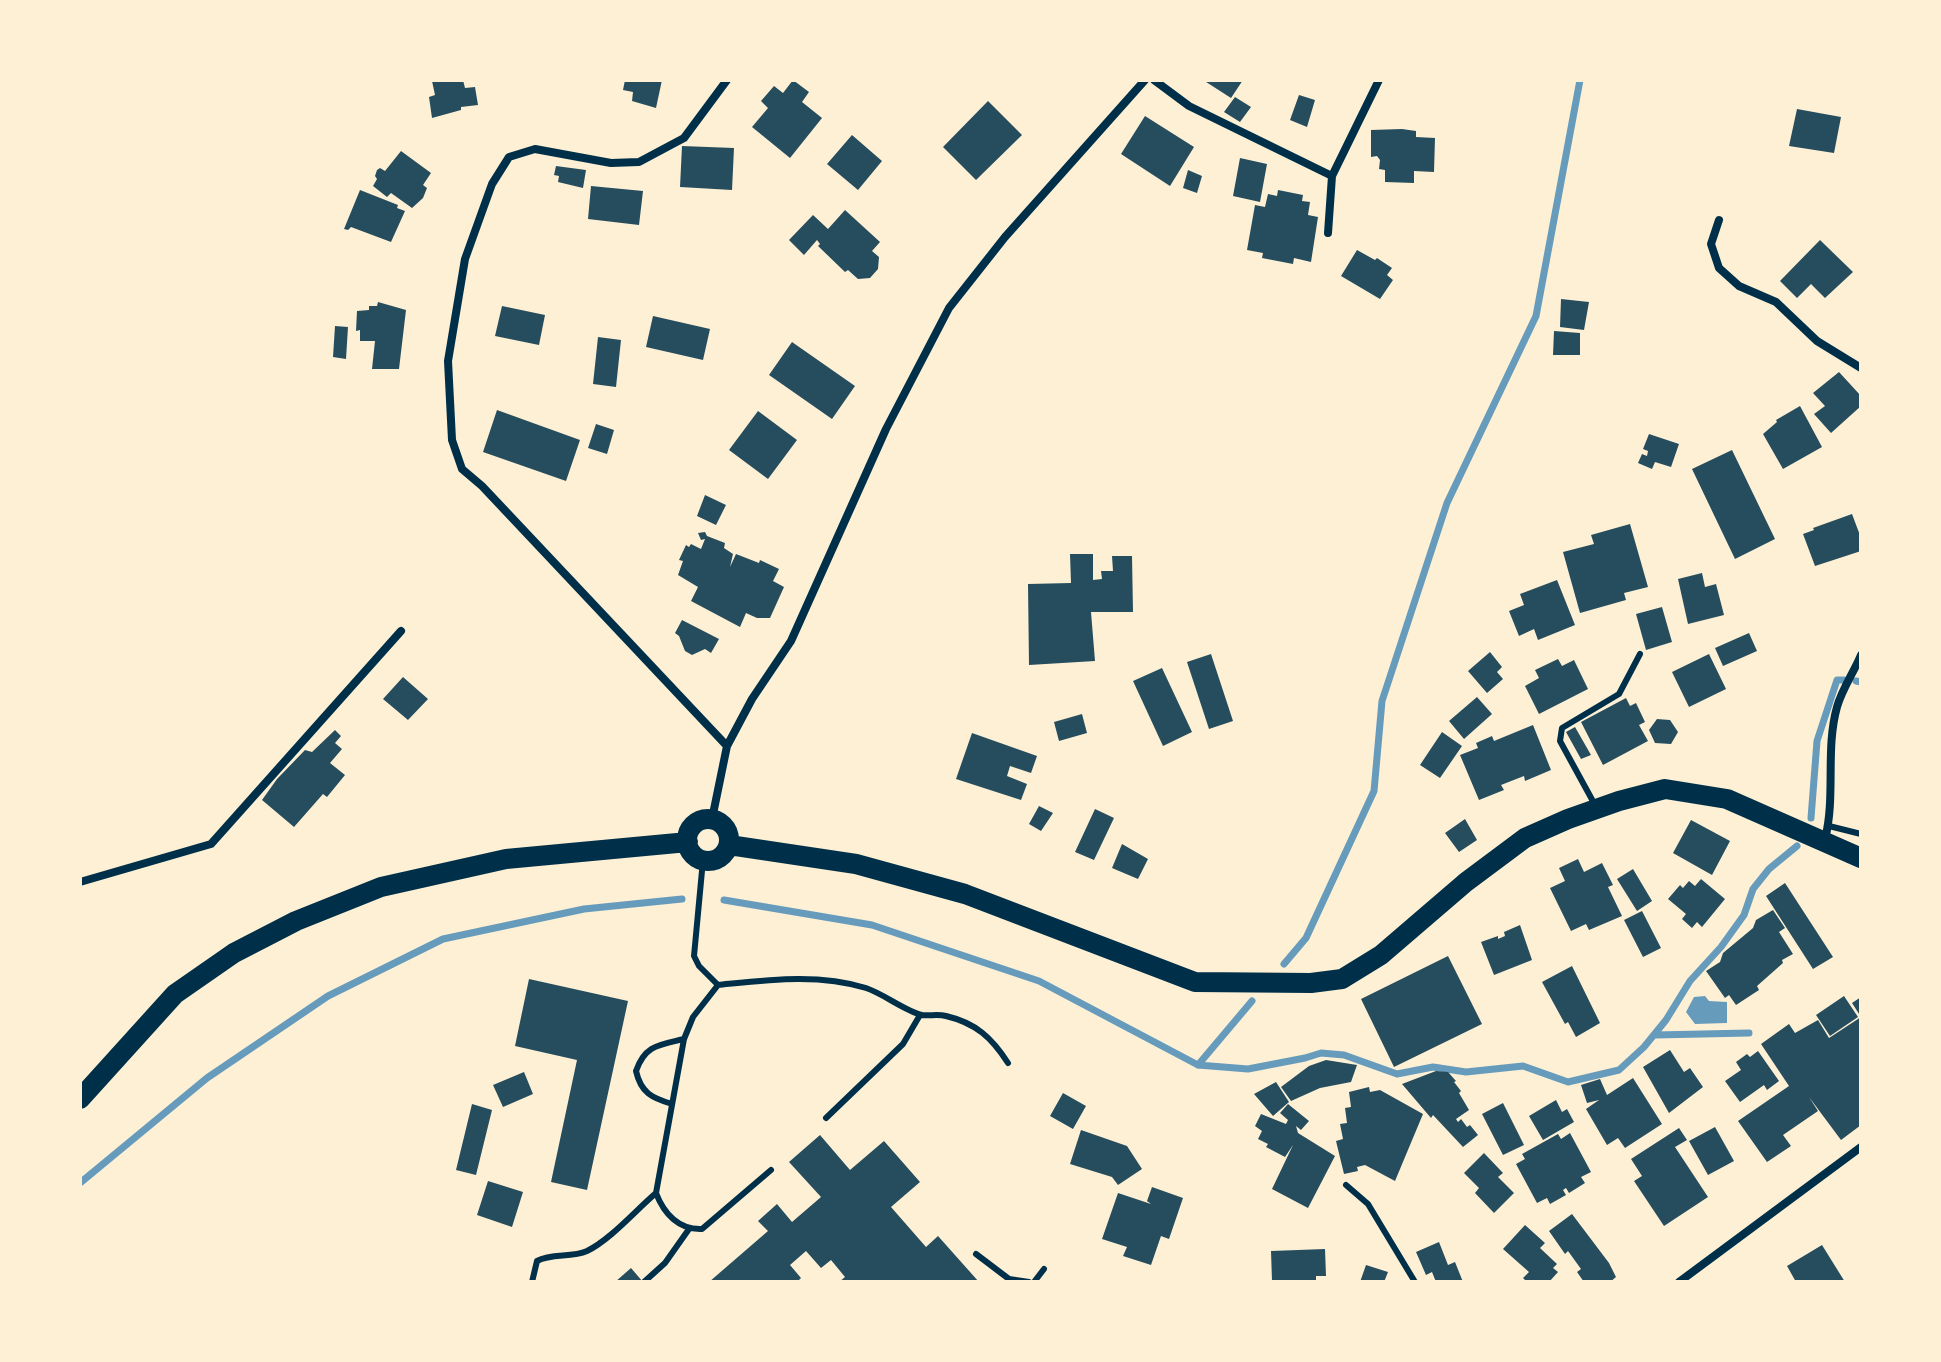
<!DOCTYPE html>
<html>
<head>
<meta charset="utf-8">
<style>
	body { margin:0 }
	#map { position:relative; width:1941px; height:1362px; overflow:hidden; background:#fdf0d5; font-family:"IBM Plex Sans",sans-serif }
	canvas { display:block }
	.frame { position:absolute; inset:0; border:82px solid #fdf0d5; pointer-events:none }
</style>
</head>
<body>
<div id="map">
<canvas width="1941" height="1362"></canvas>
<div class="frame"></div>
</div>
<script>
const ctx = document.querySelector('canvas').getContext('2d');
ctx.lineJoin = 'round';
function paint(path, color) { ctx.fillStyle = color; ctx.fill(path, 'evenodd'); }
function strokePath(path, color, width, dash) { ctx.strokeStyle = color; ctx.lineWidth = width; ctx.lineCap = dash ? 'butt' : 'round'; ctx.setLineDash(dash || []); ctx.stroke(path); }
paint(new Path2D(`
	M1705 996 1709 1001 1727 1002V1023L1695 1024 1686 1012 1694 997Z`), '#669bbc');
strokePath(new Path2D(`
	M1856 681 1861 682
	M1811 818 1817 741 1837 680H1844
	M724 900 872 925 1039 981 1198 1065 1248 1069 1305 1058 1321 1053 1344 1055 1397 1074 1433 1067 1466 1072 1523 1066 1568 1082 1619 1070 1644 1047 1666 1020 1690 981 1721 947 1744 915 1753 889 1769 869 1797 846
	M1284 964 1306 938 1374 791 1382 701 1447 503 1536 316 1580 80
	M1655 1035 1749 1033
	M1198 1065 1252 1001
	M80 1183 207 1078 328 996 443 939 584 909 682 899`), '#669bbc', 7);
paint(new Path2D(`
	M436 80H463L465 88 475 87 478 105 461 107V110L432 118 429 97 435 95 432 81Z
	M625 80H662L656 108 632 101 633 92 623 90Z
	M793 80 809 92 802 102 822 118 790 158 752 127 768 108 761 101 774 86 783 93Z
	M1203 80H1243L1231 98Z
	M1299 95 1315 100 1307 127 1290 120Z
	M1235 97 1251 107 1240 122 1224 112Z
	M988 101 1022 135 976 180 943 147Z
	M1797 109 1841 117 1834 153 1789 146Z
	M1145 116 1194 147 1170 186 1121 154Z
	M1402 129 1416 131V137L1435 138 1434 172 1414 171V183L1385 182V170L1379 169 1380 160 1377 156 1371 157V130Z
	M852 135 882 161 858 190 827 164Z
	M682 146 734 148 732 190 680 187Z
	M401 151 431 173 423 185 427 188 423 198 412 208 391 193 387 197 373 186 377 179 375 176 377 170 380 168 385 171Z
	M1240 158 1267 164 1260 202 1233 196Z
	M556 166 586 170 583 188 558 182 559 176 554 175Z
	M1188 170 1202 176 1197 193 1183 188Z
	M591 186 643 191 639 225 588 219Z
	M360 190 398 205 397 208 405 211 391 242 351 227 348 230 344 229Z
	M1278 190 1303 195 1302 201 1310 202 1308 215 1318 217 1311 262 1294 258 1293 264 1262 258 1263 253 1247 250 1255 205 1265 207 1268 194 1277 196Z
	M845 210 880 242 872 251 879 257 878 269 870 278 858 279 848 270 845 272 818 246 820 244 817 240 804 255 789 240 813 215 828 229Z
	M1820 240 1853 272 1825 298 1811 284 1797 298 1780 281Z
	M1357 250 1375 260 1377 258 1392 268 1387 275 1393 280 1380 299 1341 276Z
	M1561 299 1589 302 1584 330 1560 327Z
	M378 302 406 310 399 369H372L375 341H360V330L356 331 357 311 369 310V306H377Z
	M502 306 545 315 539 345 495 336Z
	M653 316 710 329 703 360 646 347Z
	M335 326 348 327 346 359 333 357Z
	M1554 331 1580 333V355H1553Z
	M598 337 621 340 616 387 593 384Z
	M792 342 855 386 832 419 769 375Z
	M1839 372 1861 396V406L1831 433 1814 414 1825 406 1813 393Z
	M1800 406 1822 447 1783 469 1763 434 1777 422 1776 420Z
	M497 410 580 440 566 481 483 452Z
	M758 411 797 440 768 479 729 450Z
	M596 424 614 430 607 454 588 448Z
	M1649 434 1679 444 1671 467 1655 462 1652 469 1638 463 1642 454 1647 456 1648 451 1643 449Z
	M1732 450 1775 539 1735 559 1692 469Z
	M705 495 726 505 716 525 697 516Z
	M1852 514 1861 538V551L1815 566 1803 534 1814 530 1813 528Z
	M1630 524 1648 587 1624 593 1626 600 1580 613 1563 552 1594 544 1591 535Z
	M705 532 707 536 725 543 724 548 733 554 730 567 736 554 759 563 760 560 779 569 773 581 784 587 770 618H757L746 613 740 627 691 601 698 587 678 575 683 561 679 560 686 545 689 547 691 544 701 549 705 539 701 540 698 533Z
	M1070 554H1093V580L1102 579 1101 571H1113L1112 556H1132L1133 612H1091L1095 661 1029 665 1028 584 1071 583Z
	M1702 573 1705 587 1716 584 1724 615 1688 624 1678 579Z
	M1557 580 1575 625 1538 640 1534 629 1519 636 1509 611 1524 605 1520 594Z
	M1662 607 1672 642 1646 650 1636 614Z
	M682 620 719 639 711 653 705 649 692 655 685 651 679 636 675 633Z
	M1749 633 1757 651 1723 666 1715 648Z
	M1490 652 1502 667 1497 672 1503 679 1487 693 1468 671Z
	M1211 654 1233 721 1209 729 1187 662Z
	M1709 654 1726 689 1689 707 1672 672Z
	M1558 659 1562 666 1574 660 1588 689 1539 714 1525 686 1539 678 1535 670Z
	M1162 668 1192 732 1163 746 1133 681Z
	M403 677 428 699 408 720 383 699Z
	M1477 697 1492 714 1464 739 1449 721Z
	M1626 698 1630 706 1636 703 1645 722 1639 725 1648 741 1603 765 1581 722Z
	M1082 714 1087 733 1059 741 1054 722Z
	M1657 719 1670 720 1678 732 1671 744 1655 743 1649 730Z
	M1533 725 1551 770 1525 781 1524 776 1501 785 1504 790 1479 800 1460 755 1478 748 1476 743 1492 736 1494 741Z
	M1575 727 1591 755 1581 759 1566 732Z
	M335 730 341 736 335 743 342 749 330 763 345 775 327 797 323 794 294 827 262 800 277 779 305 750 312 752Z
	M1442 732 1462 746 1440 778 1420 765Z
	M972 733 1037 756 1031 773 1010 766 1007 776 1027 784 1021 800 956 779Z
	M1039 806 1053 813 1041 831 1029 824Z
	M1095 809 1114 818 1094 860 1075 852Z
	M1465 819 1477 840 1459 852 1445 833Z
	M1691 820 1730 841 1712 875 1673 853Z
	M1122 844 1148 859 1138 879 1112 868Z
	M1578 859 1584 872 1602 863 1613 885 1608 887 1622 916 1589 930 1586 924 1571 931 1550 888 1565 881 1559 868Z
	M1633 869 1652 901 1637 911 1617 879Z
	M1701 879 1725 899 1702 927 1697 922 1692 928 1682 919 1686 914 1668 899 1680 885 1683 888 1689 881 1695 886Z
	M1785 883 1833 957 1813 969 1766 896Z
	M1773 910 1785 928 1779 932 1793 954 1782 960 1783 963 1757 986 1759 990 1736 1005 1729 995 1725 998 1706 971 1720 962 1723 953 1753 928 1756 920Z
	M1642 911 1661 948 1643 957 1624 920Z
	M1520 925 1532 960 1494 975 1481 942 1498 936V939L1505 936 1504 932Z
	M1448 956 1482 1024 1394 1067 1361 999Z
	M1572 966 1600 1023 1576 1037 1568 1022 1565 1024 1542 982Z
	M529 979 628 1001 587 1190 551 1182 577 1060 515 1046Z
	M1844 996 1858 1017 1830 1036 1816 1015Z
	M1861 997V1125L1841 1140 1809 1097 1818 1111 1783 1135 1791 1146 1767 1162 1738 1121 1789 1086 1761 1044 1789 1024 1795 1033 1818 1020 1829 1038 1861 1017 1852 1003Z
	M1670 1050 1684 1072 1690 1068 1703 1087 1669 1113 1643 1067Z
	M1758 1051 1779 1081 1767 1090 1764 1085 1740 1102 1725 1081 1741 1070 1736 1062 1747 1054 1750 1057Z
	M1326 1060 1357 1065 1351 1082 1320 1088 1291 1101 1281 1087 1309 1066Z
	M1436 1071 1448 1072 1456 1081 1454 1082 1461 1091 1459 1093 1469 1110 1456 1119 1458 1122 1461 1119 1467 1127 1470 1125 1478 1135 1463 1147 1433 1115 1431 1118 1402 1084Z
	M524 1072 533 1094 503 1107 493 1085Z
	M1633 1078 1662 1124 1625 1148 1618 1138 1607 1145 1586 1109 1599 1100 1587 1103 1581 1085 1600 1079 1607 1095Z
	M1276 1082 1289 1102 1273 1116 1254 1094Z
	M1369 1087 1370 1092 1380 1090 1423 1114 1395 1181 1365 1165 1357 1167 1358 1171 1344 1174 1336 1141 1343 1139 1340 1124 1347 1123 1345 1108 1351 1107 1349 1092Z
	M1063 1093 1086 1106 1073 1129 1050 1116Z
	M1556 1100 1562 1112 1567 1109 1574 1122 1543 1140 1529 1116Z
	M1503 1103 1524 1145 1503 1155 1482 1114Z
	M472 1104 492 1110 476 1175 456 1170Z
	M1288 1104 1309 1121 1301 1130 1296 1126 1298 1133 1335 1156 1308 1208 1272 1189 1293 1145 1285 1157 1266 1147 1268 1144 1258 1139 1262 1131 1255 1126 1261 1114 1286 1124 1288 1120 1280 1113Z
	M1715 1127 1734 1161 1708 1175 1689 1141Z
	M1679 1128 1687 1140 1675 1147 1708 1197 1664 1226 1634 1181 1642 1176 1631 1159Z
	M1081 1130 1127 1146 1142 1169 1118 1185 1112 1177 1070 1164Z
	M1570 1133 1591 1172 1581 1177 1585 1183 1569 1193 1566 1188 1563 1190 1566 1195 1550 1204 1547 1198 1537 1203 1516 1164 1525 1159 1522 1154 1558 1134 1561 1139Z
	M820 1135 850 1170 884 1141 920 1182 891 1207 926 1247 938 1236 979 1282H839L845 1277 831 1260 821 1268 806 1251 790 1265 801 1278 797 1282H709L768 1231 758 1221 777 1204 792 1222 821 1197 789 1162Z
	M1484 1153 1503 1173 1498 1177 1514 1193 1494 1213 1475 1193 1479 1188 1464 1173Z
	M488 1181 523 1192 512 1227 477 1215Z
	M1152 1187 1183 1198 1169 1239 1161 1236 1151 1265 1123 1256 1127 1247 1102 1239 1118 1193 1151 1204 1147 1201Z
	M1572 1214 1609 1263 1616 1277 1610 1282H1584L1577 1272 1581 1269 1568 1251 1565 1254 1549 1231Z
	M1525 1225 1545 1243 1540 1248 1557 1264 1553 1268 1558 1272 1549 1282H1527L1523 1278 1529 1272 1503 1249Z
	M1439 1242 1448 1265 1455 1262 1463 1282H1436L1432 1272 1426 1275 1416 1252Z
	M1822 1245 1845 1282H1796L1787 1266Z
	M1325 1249 1326 1276H1316V1282L1272 1281 1271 1251Z
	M1366 1265 1388 1272 1384 1282H1360Z
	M631 1268 643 1282H615Z`), '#264d5e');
strokePath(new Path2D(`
	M1595 805 1560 741 1562 728 1619 694 1640 654
	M1829 826 1861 834
	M703 860 694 956 699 966 718 985
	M672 1104C652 1098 641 1093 636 1071 645 1045 659 1045 684 1039
	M826 1118 903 1044 920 1015
	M771 1170 702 1229C679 1230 664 1214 656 1193L684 1039 693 1017 718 985C767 980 818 973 866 988 884 994 905 1011 922 1015 930 1016 938 1014 946 1016 976 1023 992 1038 1008 1063
	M1346 1185 1368 1204 1415 1282
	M976 1254 1009 1279 1029 1282
	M532 1282 537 1261C552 1253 571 1258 587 1251 610 1240 636 1210 656 1193
	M644 1282 665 1263 689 1229
	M1034 1282 1044 1269`), '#003049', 6);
strokePath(new Path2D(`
	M727 80 684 138 639 162 611 163 535 149 509 157 492 184 465 259 448 361 452 440 462 469 482 486 727 746
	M1154 80 1189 106 1332 176
	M1719 220 1711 244 1719 268 1739 286 1776 302 1817 341 1861 368
	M1328 233 1332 176 1379 80
	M712 819 727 746 752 699 791 641 886 429 949 308 1005 237 1145 80
	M1825 839C1836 796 1825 750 1837 707 1842 689 1854 672 1861 655
	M80 882 211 844 401 631
	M1679 1282 1861 1147`), '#003049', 8);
strokePath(new Path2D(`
	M687 840a21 21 0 1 1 42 0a21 21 0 1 1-42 0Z
	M729 845 856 864 965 894 1195 982 1311 983 1342 979 1381 955 1466 882 1525 838 1568 819 1619 801 1665 789 1727 799 1861 858
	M80 1099 175 994 234 953 296 921 381 887 506 859 688 842`), '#003049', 20);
</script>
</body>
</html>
